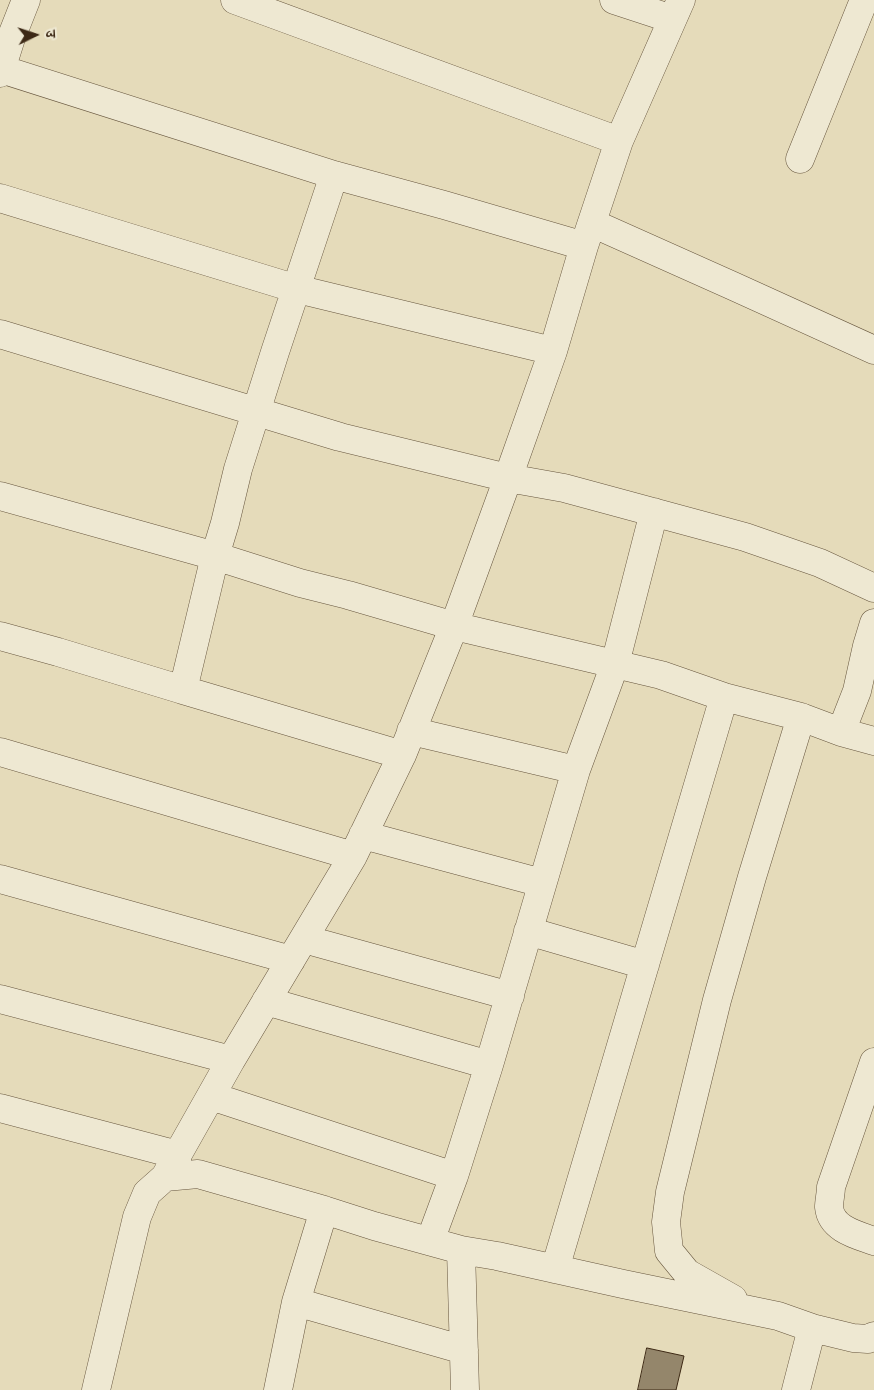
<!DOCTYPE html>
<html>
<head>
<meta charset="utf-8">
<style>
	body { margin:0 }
	#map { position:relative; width:874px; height:1390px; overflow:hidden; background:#e5dbba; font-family:"Libre Bodoni","Noto Serif Devanagari",serif }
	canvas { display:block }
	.north { position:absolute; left:10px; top:10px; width:50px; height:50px; -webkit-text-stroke:4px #eee8d2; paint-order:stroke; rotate:86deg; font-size:14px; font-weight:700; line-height:20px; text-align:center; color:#3d2915 }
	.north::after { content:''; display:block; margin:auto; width:18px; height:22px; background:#3d2915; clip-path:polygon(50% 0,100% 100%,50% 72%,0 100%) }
</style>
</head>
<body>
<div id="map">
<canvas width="874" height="1390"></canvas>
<div class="north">उ</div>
</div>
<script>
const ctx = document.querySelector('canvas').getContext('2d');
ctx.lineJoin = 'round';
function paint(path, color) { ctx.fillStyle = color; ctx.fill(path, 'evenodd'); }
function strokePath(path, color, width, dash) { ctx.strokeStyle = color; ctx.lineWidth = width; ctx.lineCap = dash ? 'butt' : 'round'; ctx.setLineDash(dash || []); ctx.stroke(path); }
const building = new Path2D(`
	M647 1348 684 1356 676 1390H638Z`);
paint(building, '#94866b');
strokePath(building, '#3d2915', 1);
const street = new Path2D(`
	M235 0 619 141
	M614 0 672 19
	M1 69 334 175 444 205 584 246
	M0 73 11 38 26 0
	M800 159 864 0
	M0 198 297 289 553 351
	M592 223 733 286 874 350
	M0 334 340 437 508 478 564 488 745 537 820 563 874 588
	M0 496 215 556 300 583 348 595 454 626 661 675 724 697 801 717 841 732 874 741
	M0 636 58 652 183 690 215 556 225 523 238 469 275 352 334 175
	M183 690 402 755
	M411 731 576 770
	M841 732 857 691 867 646 874 623
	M0 752 353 856
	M363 835 542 883
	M0 879 291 960
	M528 931 645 965
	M304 939 510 996
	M0 999 231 1060
	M266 1001 489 1065
	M874 1062 831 1187C831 1193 829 1201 829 1207 831 1229 857 1235 874 1241
	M211 1096 454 1176
	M0 1108 178 1155
	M165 1177 231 1060 353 856 402 755 454 626 508 478 553 351 584 246 619 141 681 0
	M430 1241 454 1176 489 1065 576 770 615 664 654 512
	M461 1250 465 1390
	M555 1269 724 697
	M733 1299 687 1273 669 1251 666 1222 670 1192 717 1000 752 877 801 717
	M296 1302 464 1350
	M96 1390 137 1217 147 1193 165 1177 198 1174 324 1210 374 1226 461 1250 497 1256 623 1284 778 1316 812 1328 853 1338 868 1339 874 1336
	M278 1390 296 1302 324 1210
	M796 1390 812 1328`);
strokePath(street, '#67563e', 29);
strokePath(street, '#eee8d2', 28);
</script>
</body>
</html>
